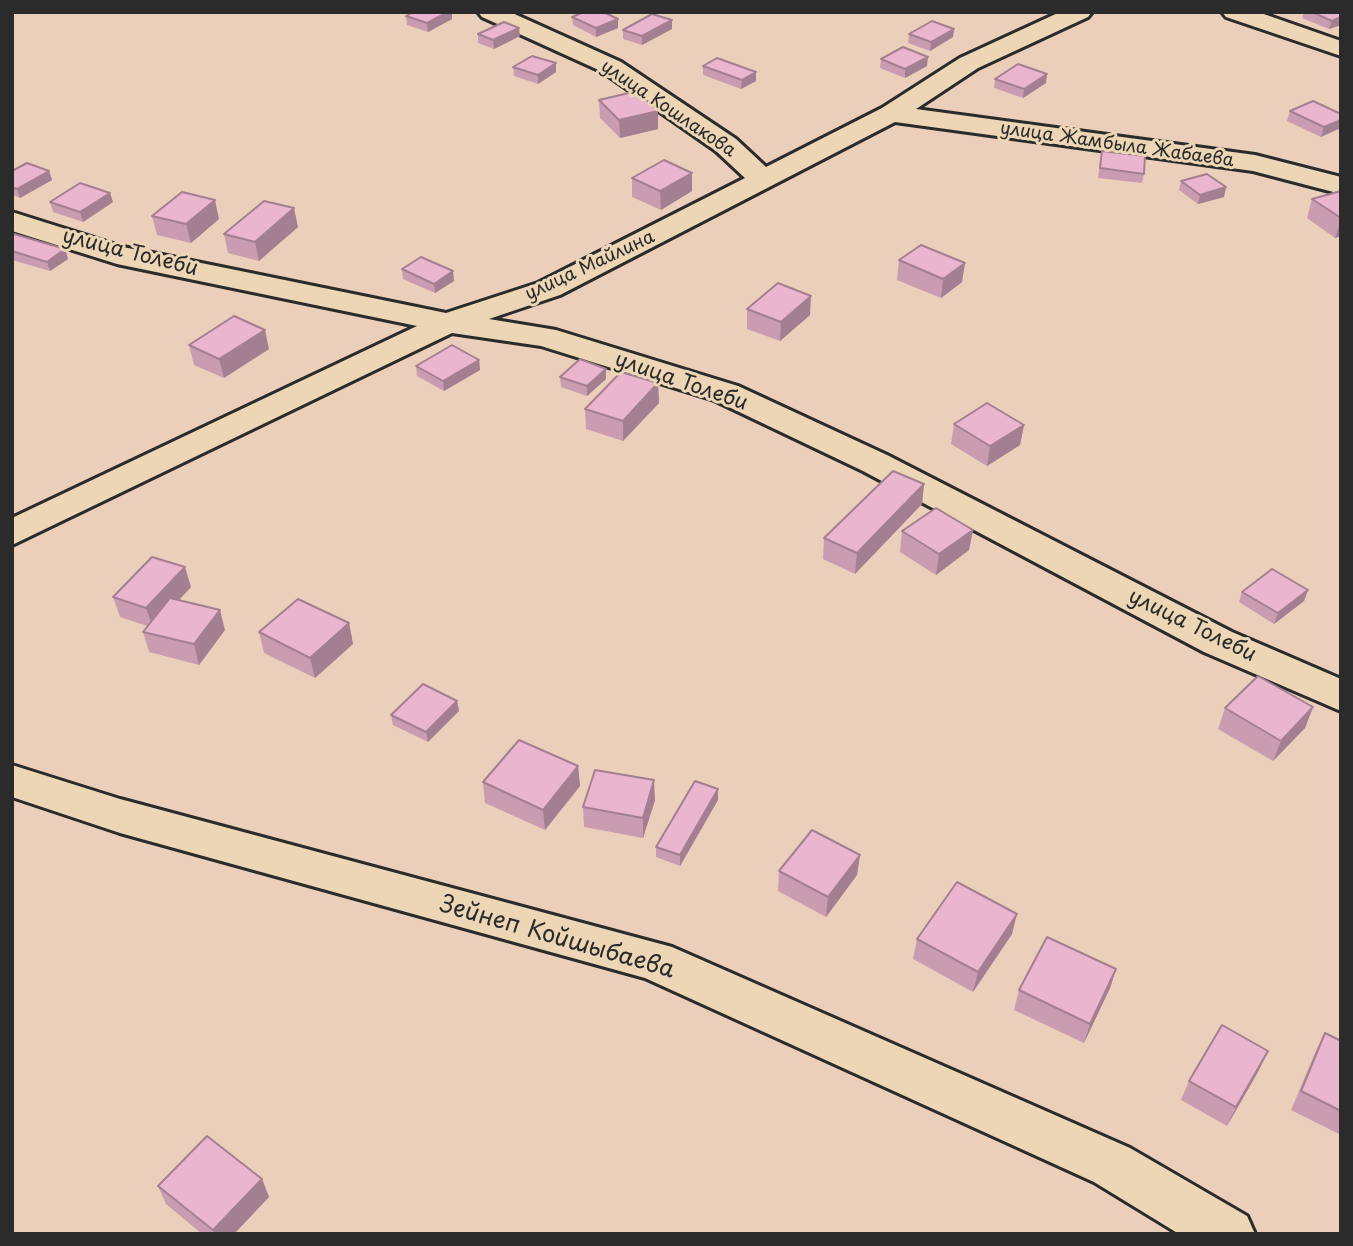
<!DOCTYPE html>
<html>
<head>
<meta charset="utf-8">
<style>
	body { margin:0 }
	#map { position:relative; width:1353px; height:1246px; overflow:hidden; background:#eccfba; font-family:"Playpen Sans",sans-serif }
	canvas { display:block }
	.frame { position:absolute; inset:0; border:14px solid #2b2b2b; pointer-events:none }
</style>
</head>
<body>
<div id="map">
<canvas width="1353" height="1246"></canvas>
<div class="frame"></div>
</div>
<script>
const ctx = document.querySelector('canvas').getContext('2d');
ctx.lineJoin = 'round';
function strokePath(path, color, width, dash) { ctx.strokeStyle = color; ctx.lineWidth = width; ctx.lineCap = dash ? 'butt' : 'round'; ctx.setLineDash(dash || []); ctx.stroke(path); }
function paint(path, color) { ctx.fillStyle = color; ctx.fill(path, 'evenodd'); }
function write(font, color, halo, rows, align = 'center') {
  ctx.font = font + ' "Playpen Sans",sans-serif'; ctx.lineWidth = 6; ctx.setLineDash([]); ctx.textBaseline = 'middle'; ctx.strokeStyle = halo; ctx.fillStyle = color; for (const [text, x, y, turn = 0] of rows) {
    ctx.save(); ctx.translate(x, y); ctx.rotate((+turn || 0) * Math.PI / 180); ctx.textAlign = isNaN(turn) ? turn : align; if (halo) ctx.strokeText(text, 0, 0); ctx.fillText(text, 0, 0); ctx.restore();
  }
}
const street = new Path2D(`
	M478 12H510L621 62 736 139 766 167 882 108 960 58 1060 12H1092L1088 17 978 68 916 109 1255 155 1341 177V194L1253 171 895 122 560 295 489 319 556 330 738 386 887 455 1232 632 1341 679V711L1204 652 863 471 714 400 541 346 452 333 12 545V518L417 326 117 264 12 231V212L123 247 446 313 538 283 745 178 716 151 603 72 482 17Z
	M1222 12H1258L1341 41V56L1226 17Z
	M12 765 120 799 672 947 1130 1148 1247 1216 1255 1234H1179L1094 1182 645 978 120 833 12 797Z`);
strokePath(street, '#2b2b2b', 6);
paint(street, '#edd6b5');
paint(new Path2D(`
	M1304 12H1341V25L1329 29 1302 18Z
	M406 16 452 19 428 32 407 25Z
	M572 17 618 28 596 37 573 25Z
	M672 20V29L642 45 623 39V30Z
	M954 29 953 37 930 51 908 43 909 34Z
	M478 34 520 36 494 49 478 43Z
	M881 59 927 66 905 78 880 68Z
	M556 63V72L538 84 514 76 513 67Z
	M703 66 756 81 741 89 703 75Z
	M995 79 1046 83 1023 98 994 88Z
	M599 100 658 111V129L620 138 600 118Z
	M1290 111 1341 114 1321 137 1287 121Z
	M1102 151 1144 174 1142 183 1098 178Z
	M12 171H49L52 180 20 198 12 195Z
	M692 173V191L661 210 632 197V178Z
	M1181 181 1226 187 1224 197 1198 204 1179 190Z
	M1341 191V236L1335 238 1307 218 1312 199Z
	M110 193 113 202 83 222 53 212 50 202Z
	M152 216 219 219 191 243 157 235Z
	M298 227 259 261 228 253 224 234Z
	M12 235 65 249 68 259 50 271 12 260Z
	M899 260 962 282 941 298 897 280Z
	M402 269 454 281 435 293 403 279Z
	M747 309 810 315 780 341 747 329Z
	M189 345 269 349 224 378 194 365Z
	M479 360 480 370 444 391 417 376 416 366Z
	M560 377 606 379 587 396 561 387Z
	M658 383 659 403 623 441 586 429 585 409Z
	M954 424 1024 425 1020 445 987 466 951 444Z
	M924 484 922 504 855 574 823 559 824 538Z
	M973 530 969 550 936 575 900 552 902 531Z
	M191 587 179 600 225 630 199 665 149 652 143 632 147 626 120 617 113 597Z
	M1308 590 1304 601 1274 624 1239 602 1242 592Z
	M349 623 353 644 315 678 264 653 259 632Z
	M457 701 459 711 428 742 393 725 391 715Z
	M1313 707 1305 728 1273 761 1218 729 1225 708Z
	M578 766 580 786 545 830 485 803 483 782Z
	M718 789V800L680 866 656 857V847Z
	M655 800 643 838 584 827 583 807Z
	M860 855 857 875 826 917 778 891 779 871Z
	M1012 934 973 992 913 959 917 939Z
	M1116 969 1110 988 1084 1043 1014 1010 1019 990Z
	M1325 1033 1341 1041V1135L1291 1110 1315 1053Z
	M1268 1051 1259 1070 1227 1126 1181 1100 1189 1081Z
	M262 1179 269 1197 234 1234H202L166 1204 158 1186Z`), '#c99cb2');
paint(new Path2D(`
	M448 12H452V19L428 32 427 23Z
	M1341 17V25L1329 29 1332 21Z
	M618 19V28L596 37V28Z
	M672 20V29L642 45V36Z
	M519 28 520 36 494 49 493 40Z
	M954 29 953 37 930 51 931 42Z
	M928 57 927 66 905 78V69Z
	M556 63V72L538 84V75Z
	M756 72V81L741 89 742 80Z
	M1047 74 1046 83 1023 98 1024 89Z
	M658 111V129L620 138 619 120Z
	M1341 120V128L1321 137 1324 127Z
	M49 171 52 180 20 198 17 189Z
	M692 173V191L661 210 660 191Z
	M1226 187 1224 197 1198 204 1200 195Z
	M110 193 113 202 83 222 80 212Z
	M215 200 219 219 191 243 186 224Z
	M294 208 298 227 259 261 255 242Z
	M1341 220V236L1335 238Z
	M65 249 68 259 50 271 47 262Z
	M965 263 962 282 941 298 943 279Z
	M453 271 454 281 435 293 434 284Z
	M811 296 810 315 780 341 781 322Z
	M265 330 269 349 224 378 219 359Z
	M479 360 480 370 444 391 443 381Z
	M606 369V379L587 396V386Z
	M658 383 659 403 623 441V421Z
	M1024 425 1020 445 987 466 990 446Z
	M924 484 922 504 855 574 857 553Z
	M973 530 969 550 936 575 939 554Z
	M185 567 191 587 153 628 146 608Z
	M1308 590 1304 601 1274 624 1278 613Z
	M220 610 225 630 199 665 194 644Z
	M349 623 353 644 315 678 310 658Z
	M457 701 459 711 428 742 426 732Z
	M1313 707 1305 728 1273 761 1281 741Z
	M578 766 580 786 545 830 543 810Z
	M654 780 655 800 643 838V818Z
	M718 789V800L680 866V855Z
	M860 855 857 875 826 917 828 897Z
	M1017 914 1012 934 973 992 978 972Z
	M1116 969 1110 988 1084 1043 1090 1024Z
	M1268 1051 1259 1070 1227 1126 1236 1107Z
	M262 1179 269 1197 234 1234H214L213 1230Z`), '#a47f91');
const building = new Path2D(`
	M413 12H448L427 23 406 16Z
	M584 12H603L618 19 596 28 572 17Z
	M1312 12H1341V17L1332 21Z
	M652 14 672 20 642 36 623 30Z
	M932 21 954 29 931 42 909 34Z
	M504 22 519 28 493 40 478 34Z
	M903 47 928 57 905 69 881 59Z
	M532 56 556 63 538 75 513 67Z
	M717 58 756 72 742 80 703 66Z
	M1018 64 1047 74 1024 89 995 79Z
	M637 91 658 111 619 120 599 100Z
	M1313 101 1341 114V120L1324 127 1290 111Z
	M1102 151 1145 156 1144 174 1100 168Z
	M664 160 692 173 660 191 632 178Z
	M27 163 49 171 17 189 12 187V171Z
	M1207 174 1226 187 1200 195 1181 181Z
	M80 183 110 193 80 212 50 202Z
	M1341 191V218L1312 199Z
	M182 192 215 200 186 224 152 216Z
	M264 201 294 208 255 242 224 234Z
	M14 234 65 249 47 262 12 251V235Z
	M921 245 965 263 943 279 899 260Z
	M421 257 453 271 434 284 402 269Z
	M778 283 811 296 781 322 747 309Z
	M234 316 265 330 219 359 189 345Z
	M452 345 479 360 443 381 416 366Z
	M580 359 606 369 587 386 560 377Z
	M621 372 658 383 623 421 585 409Z
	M987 403 1024 425 990 446 954 424Z
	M893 471 924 484 857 553 824 538Z
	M936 508 973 530 939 554 902 531Z
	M152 557 185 567 146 608 113 597Z
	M1272 569 1308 590 1278 613 1242 592Z
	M170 598 220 610 194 644 143 632Z
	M298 599 349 623 310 658 259 632Z
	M1258 676 1313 707 1281 741 1225 708Z
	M423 684 457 701 426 732 391 715Z
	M519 740 578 766 543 810 483 782Z
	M595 770 654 780 643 818 583 807Z
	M695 781 718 789 680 855 656 847Z
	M812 830 860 855 828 897 779 871Z
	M957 882 1017 914 978 972 917 939Z
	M1047 937 1116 969 1090 1024 1019 990Z
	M1222 1025 1268 1051 1236 1107 1189 1081Z
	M1325 1033 1341 1041V1111L1301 1091Z
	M207 1136 262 1179 213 1230 158 1186Z`);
paint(building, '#eab5cf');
strokePath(building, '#a47f91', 2);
write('18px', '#2b2b2b', '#edd6b5', [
	["улица Кошлакова",668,109,34],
	["улица Жамбыла Жабаева",1117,145,8],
	["улица Майлина",590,266,-25]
]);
write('21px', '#2b2b2b', '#edd6b5', [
	["улица Толеби",130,253,14],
	["улица Толеби",681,382,19],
	["улица Толеби",1192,626,26]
]);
write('24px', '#2b2b2b', '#edd6b5', [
	["Зейнеп Койшыбаева",557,938,16]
]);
</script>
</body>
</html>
